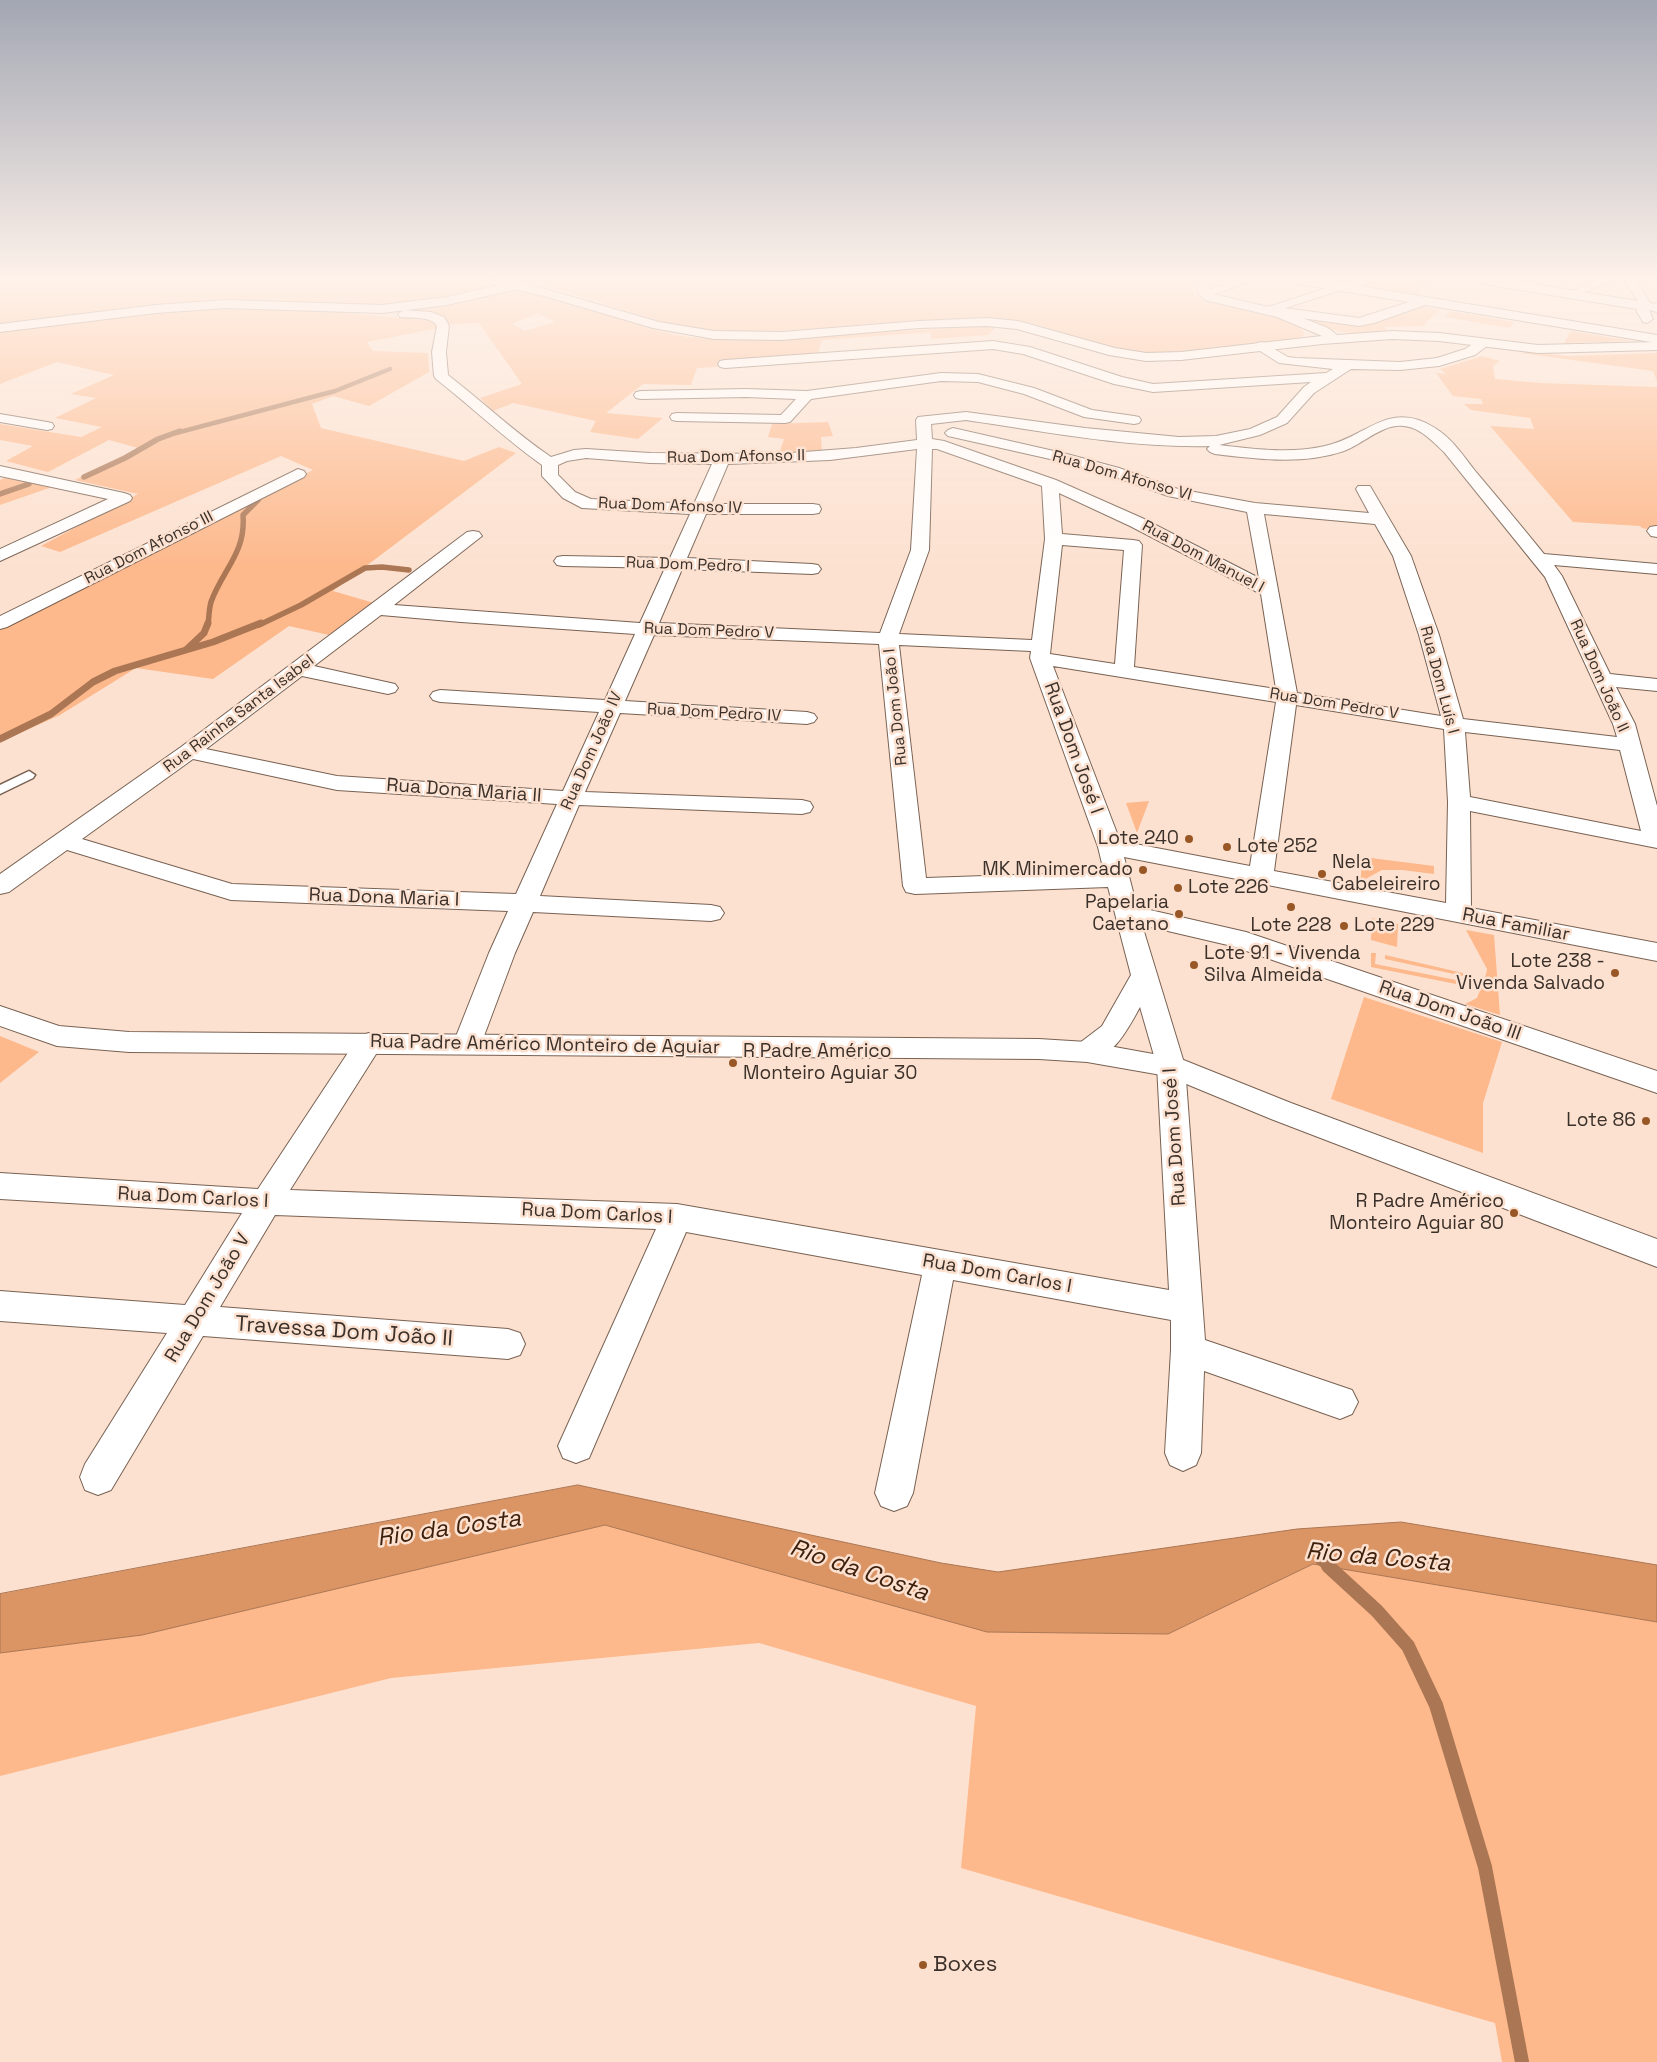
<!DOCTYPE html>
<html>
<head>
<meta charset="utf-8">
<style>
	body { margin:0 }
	canvas { display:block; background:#fce1d0 }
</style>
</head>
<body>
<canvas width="1657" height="2062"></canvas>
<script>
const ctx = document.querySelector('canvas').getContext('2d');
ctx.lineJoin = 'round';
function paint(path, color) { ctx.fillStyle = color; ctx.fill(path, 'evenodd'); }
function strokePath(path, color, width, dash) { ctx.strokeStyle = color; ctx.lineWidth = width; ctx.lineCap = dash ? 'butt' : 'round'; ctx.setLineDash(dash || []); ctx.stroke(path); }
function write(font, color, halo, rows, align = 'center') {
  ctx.font = font + ' "Space Grotesk",sans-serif'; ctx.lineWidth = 5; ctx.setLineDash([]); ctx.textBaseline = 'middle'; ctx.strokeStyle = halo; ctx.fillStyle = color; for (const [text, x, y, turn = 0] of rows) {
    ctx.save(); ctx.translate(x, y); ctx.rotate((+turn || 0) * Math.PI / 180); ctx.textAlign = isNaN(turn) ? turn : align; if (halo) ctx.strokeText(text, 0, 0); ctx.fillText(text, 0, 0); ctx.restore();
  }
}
paint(new Path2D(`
	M127 280H464L488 285 487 290 477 294 388 306 271 302 0 324V282Z
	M528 280H1193L1192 292 1203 299C1236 311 1277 307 1304 332L1303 336 1295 339 1164 353 1138 352 1115 348 1031 323 983 318 760 332H725L672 325Z
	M1312 280H1437L1418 287 1420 295 1388 293Z
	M522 291C569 297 614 318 659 331 684 338 710 339 736 340L986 326 995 328 988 335 931 339V332L822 340 817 356 729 361 716 367 697 368 691 385 643 384 606 413 663 418 638 439 590 432 596 421 513 403 493 411 480 398 522 384 479 323 449 324 432 315 398 310ZM537 313 555 322 525 331 512 324Z
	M1422 306 1440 310 1424 324 1425 326 1384 327 1388 331C1344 335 1334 333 1294 314L1352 323 1413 307Z
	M204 308 314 310 432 321 439 328 367 342 373 351 428 353 429 372 369 406 333 396 312 404 321 428 464 461 499 447 516 453 333 591 374 603 329 635 289 626 213 679 136 668 60 715 0 742V627L313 470 281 456 60 552 41 546 138 494 75 480 138 448 109 440 48 472 6 461 33 446 0 440V424L81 437 102 427 55 418 96 398 71 394 114 375 57 362 0 384V331L161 310Z
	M1450 311 1514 322 1510 328 1445 317Z
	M1571 331 1631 341 1564 343Z
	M1532 352 1568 356 1657 353V381L1653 371 1520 353Z
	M1482 356 1500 361 1493 366 1495 379 1541 383 1657 387V531L1642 528 1640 526 1573 522 1490 426 1534 429 1530 418 1471 410 1464 404H1483L1481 399 1453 396 1436 373 1446 374 1440 369Z
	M828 422 833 436 821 437 822 453 774 455 777 450 780 451 784 439 768 437 772 424Z
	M7 477 55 486 0 505V480Z
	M1149 801 1137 833 1126 803Z
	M1363 857 1434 866V874L1402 870H1382L1360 882Z
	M1372 918 1398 924 1397 947 1371 940Z
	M1466 930 1494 935 1500 1015 1465 1004 1477 998C1479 993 1487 974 1487 969Z
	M1371 953H1376L1375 964 1456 980V984L1371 967Z
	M1385 955 1463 973V976L1385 959Z
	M1364 997 1502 1042 1483 1103V1153L1331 1099Z
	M0 1036 39 1052 0 1083Z
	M605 1525 987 1632 1168 1634 1313 1564 1657 1622V2062H1502L1495 2023 961 1868 976 1706 759 1643 391 1678 0 1776V1653L142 1635Z`), '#fdb88b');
const water = new Path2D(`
	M578 1485 941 1563 998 1572 1297 1529 1401 1522 1657 1565V1622L1313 1564 1168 1634 987 1632 605 1525 142 1635 0 1653V1594Z`);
paint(water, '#db9464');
strokePath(water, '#ab7653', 1);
strokePath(new Path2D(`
	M176 433 335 391 390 369`), '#ab7653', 4.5);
strokePath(new Path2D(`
	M84 477 125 458 158 439 180 431
	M0 494 29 484
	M208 625C209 617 209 609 211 602 223 569 246 553 243 515L258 500
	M259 625 301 605 365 568 382 567 409 570`), '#ab7653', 5.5);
strokePath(new Path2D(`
	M187 649 204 633 208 623
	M0 739 51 714 93 682 115 671 213 642 261 623`), '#ab7653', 7);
strokePath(new Path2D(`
	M1320 1559 1329 1567`), '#ab7653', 11);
strokePath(new Path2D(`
	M1328 1566 1377 1611 1408 1646 1436 1705 1485 1867 1522 2062`), '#ab7653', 14);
const service = new Path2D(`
	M29 771 35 775 33 778 0 794V785Z`);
const pedestrian = new Path2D(`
	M1238 280H1255L1212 295 1199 293 1198 291 1199 289H1211Z
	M1358 280H1374L1349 290H1341L1273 312H1265L1264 310 1265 308 1336 285H1344Z
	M1597 280H1613L1575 296 1571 297 1566 294Z`);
const minor = new Path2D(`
	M1292 280H1322L1657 335V343L1425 305 1374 323 1359 326 1265 313 1263 310 1269 306 1359 318 1409 302 1298 284Z
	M1477 280H1508L1638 301 1624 280H1636L1650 303 1657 304V312L1649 310 1653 319 1647 323 1643 322 1637 312V309L1483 284Z
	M518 281 522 282 524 285 522 288 447 305 382 313 226 308 156 313 0 332V324L156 305 226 300 382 305 447 297Z
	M404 310 431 312 444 317 446 320 449 326 446 352 448 375C483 402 514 432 551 457L574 450 586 449 650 453 779 454 856 448 917 440 916 420 918 417 966 412 1085 428 1179 437 1216 436 1250 429 1277 417 1304 387 1311 382 1153 392 1114 384 1023 354 993 349 725 368 720 367 718 364 720 361 725 360 993 341 1030 347 1122 377 1153 384 1326 373 1333 369 1279 363 1257 349 1255 346 1257 343 1262 342 1288 357 1296 358 1400 362 1437 358 1465 349 1479 340H1489L1491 343 1475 355 1439 366 1400 370 1351 369 1314 393 1287 423 1260 435 1219 445C1253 449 1291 454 1325 446 1367 437 1389 399 1435 428 1452 438 1464 457 1476 472 1499 499 1522 527 1544 554L1657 564V574L1554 565 1562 576 1610 674 1657 679V691L1616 687 1635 724 1657 806V848L1470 811 1471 908 1657 943V961L1124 857 1137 907 1246 932 1657 1071V1093L1232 946 1142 925 1185 1066 1205 1340 1352 1390 1358 1402 1352 1414 1340 1419 1204 1371 1201 1453 1196 1465 1183 1471 1170 1465 1165 1453 1171 1350V1320L953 1280 913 1493 907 1506 894 1511 881 1506 875 1493 922 1275 686 1232 589 1458 576 1463 563 1458 558 1446 656 1229 275 1215 220 1307 508 1329 520 1333 525 1344 520 1355 508 1359 203 1336 111 1490 98 1495 85 1490 80 1477 85 1464 167 1333 0 1321V1291L185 1305 242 1213 0 1199V1173L258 1189 359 1036 369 1033 379 1036 383 1043 290 1190 677 1204 1169 1290 1157 1066 1140 1007C1128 1029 1108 1069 1077 1059L1073 1052 1077 1045 1102 1026 1131 975 1108 887 915 894 906 892 903 886 879 644 654 635 625 701 807 712 814 714 817 718 814 722 807 724 620 713 585 792 802 800 810 802 813 807 810 812 802 814 579 805 540 896 711 905 720 907 724 913 720 919 711 921 533 912 515 953 481 1044 477 1051 467 1054 457 1051 453 1044 489 953 508 911 231 900 67 850 9 892 0 894V874L181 747 467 532 473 531 479 532 482 536 394 605 640 623 665 568 563 566 557 565 554 561 557 557 563 556 670 558 690 514 582 508 563 498 542 476V465C505 439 472 407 436 379L434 376 432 352 437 326C430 315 411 319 400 317L398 314ZM966 420C1046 432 1128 448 1210 446L1207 449 1210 452 1215 454C1257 459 1303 465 1344 451 1363 444 1382 424 1403 426 1420 427 1432 441 1444 452L1545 577 1613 724 1617 737 1463 719 1439 635 1411 556 1370 486H1358L1356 489 1369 513 1255 503 1178 489 1119 468 1067 454 953 428 948 430 945 433 948 436 1059 461 1107 474 1168 496 1247 512 1259 578 1142 518 1056 480 944 441 932 439 931 424ZM917 449 911 550 880 633 659 623 682 569 812 574 818 573 821 569 818 565 812 564 687 558 706 514H813L819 513 821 509 819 505 813 504H711L728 464 830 460ZM932 449H937L1042 486 1045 539 1032 640 899 634 929 550ZM586 458 650 463 712 464 694 504 591 499 575 492 558 475V465L567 461ZM1059 493 1130 526 1261 594 1276 689 1134 667 1142 545 1139 541 1133 540 1062 534ZM1264 514 1375 524 1393 556 1419 635 1441 716 1297 693ZM1062 545 1124 550 1115 664 1050 654ZM381 615 461 622 635 634 605 700 440 690 433 692 430 696 433 700 440 702 599 712 563 791 337 776 206 749 302 676 388 694 395 692 398 688 395 684 314 666ZM899 645 1031 651 1030 658 1098 847 1104 872 926 878ZM1053 666 1276 702 1250 866 1120 841ZM1296 705 1444 729 1448 802 1446 903 1274 871ZM1465 732 1620 750 1641 831 1470 797ZM193 759 337 790 557 804 516 894 232 884 82 839Z
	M941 373 978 374 1034 388 1092 410 1134 416 1139 417 1141 420 1139 423 1134 424 1084 417 1024 394 978 382 941 381 811 399 790 422 785 423 677 421 672 420 670 417 672 414 677 413 781 415 796 399 746 397 641 399 636 398 634 395 636 392 641 391 746 389 807 391Z
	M0 414 47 422 52 423 54 426 52 429 47 430 0 422Z
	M0 466 124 493 130 495 132 498 130 501 0 561V549L108 499 0 476Z
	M298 469 304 471 306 474 304 477 7 627 0 629V616Z
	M1656 526H1657V537L1651 536 1647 531 1650 527Z`);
const tertiary = new Path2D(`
	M487 280 521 282 659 322 714 331 782 332 919 321 987 318 1018 321 1115 348 1146 353 1181 352 1322 336 1277 317 1205 300 1197 291 1198 280H1210L1209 290 1213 294 1285 311 1328 328 1337 335 1392 331 1439 333 1538 345 1657 342V350L1538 353 1439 341 1392 339 1322 344 1181 360 1146 361 1109 355 1017 329 987 326 919 328 782 340 714 339 653 328 544 296 489 283Z
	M0 1006 59 1026 129 1032 1039 1039 1087 1042 1181 1059 1291 1103 1657 1239V1267L1271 1119 1167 1076 1087 1062 1039 1059 129 1052 57 1046 0 1026Z`);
strokePath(service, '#796253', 3);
strokePath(pedestrian, '#796253', 2);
strokePath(minor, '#796253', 2);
strokePath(tertiary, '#796253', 2);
paint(service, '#fff');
paint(pedestrian, '#fff');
paint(minor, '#fff');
paint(tertiary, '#fff');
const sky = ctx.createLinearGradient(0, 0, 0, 569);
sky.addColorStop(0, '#a3a7b3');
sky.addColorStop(0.49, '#fef2ea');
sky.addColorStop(1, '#fef2ea00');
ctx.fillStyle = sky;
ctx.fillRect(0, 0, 1657, 569);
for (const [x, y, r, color] of [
	[1189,839,5,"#995726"],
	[1227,847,5,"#995726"],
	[1143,870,5,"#995726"],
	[1322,874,5,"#995726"],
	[1178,888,5,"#995726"],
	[1291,907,5,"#995726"],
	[1179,914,5,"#995726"],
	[1344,926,5,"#995726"],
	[1194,965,5,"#995726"],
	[1615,973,5,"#995726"],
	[733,1063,5,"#995726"],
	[1646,1121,5,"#995726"],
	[1514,1213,5,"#995726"],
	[923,1965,5,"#995726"]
]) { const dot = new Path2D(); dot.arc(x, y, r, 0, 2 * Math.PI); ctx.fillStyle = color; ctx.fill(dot); strokePath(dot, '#fce1d0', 2); }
write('16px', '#3b312a', '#fce1d0', [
	["Rua Dom Afonso II",736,457,-1],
	["Rua Dom Afonso VI",1122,476,16],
	["Rua Dom Afonso IV",670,506,2],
	["Rua Dom Afonso III",149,548,-27],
	["Rua Dom Manuel I",1203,557,28],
	["Rua Dom Pedro I",688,565,2],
	["Rua Dom Pedro V",709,631,2],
	["Rua Dom João II",1599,676,66],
	["Rua Dom Luís I",1439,680,75],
	["Rua Dom Pedro V",1334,704,9],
	["Rua Dom João I",896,707,-96],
	["Rua Dom Pedro IV",714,713,3],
	["Rua Rainha Santa Isabel",239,714,-37],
	["Rua Dom João IV",592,751,-66]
]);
write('19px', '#3b312a', '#fce1d0', [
	["Rua Dom José I",1073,748,70],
	["Rua Dona Maria II",464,791,4],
	["Rua Dona Maria I",384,898,2],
	["Rua Familiar",1516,925,11],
	["Rua Dom João III",1450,1011,19],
	["Rua Padre Américo Monteiro de Aguiar",545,1045,1],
	["Rua Dom José I",1175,1137,-94],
	["Rua Dom Carlos I",193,1198,3],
	["Rua Dom Carlos I",597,1214,3],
	["Rua Dom Carlos I",997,1274,10],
	["Rua Dom João V",208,1298,-59]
]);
write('19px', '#3b312a', '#fce1d0', [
	["Lote 240",1179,839],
	["Lote 252",1237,847,"left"],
	["Nela",1332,863,"left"],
	["Cabeleireiro",1332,885,"left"],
	["MK Minimercado",1133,870],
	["Lote 226",1188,888,"left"],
	["Papelaria",1169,903],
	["Caetano",1169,925],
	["Lote 228",1291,926,"center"],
	["Lote 229",1354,926,"left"],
	["Lote 91 - Vivenda",1204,954,"left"],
	["Silva Almeida",1204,976,"left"],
	["Lote 238 -",1605,962],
	["Vivenda Salvado",1605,984],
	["R Padre Américo",743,1052,"left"],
	["Monteiro Aguiar 30",743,1074,"left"],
	["Lote 86",1636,1121],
	["R Padre Américo",1504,1202],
	["Monteiro Aguiar 80",1504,1224]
], 'right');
write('22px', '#3b312a', '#fce1d0', [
	["Travessa Dom João II",344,1332,4]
]);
write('22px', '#3b312a', '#fce1d0', [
	["Boxes",933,1965]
], 'left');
write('italic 24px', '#3e210d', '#fce1d0', [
	["Rio da Costa",449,1529,-8],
	["Rio da Costa",1378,1558,5],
	["Rio da Costa",859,1571,19]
]);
</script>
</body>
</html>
